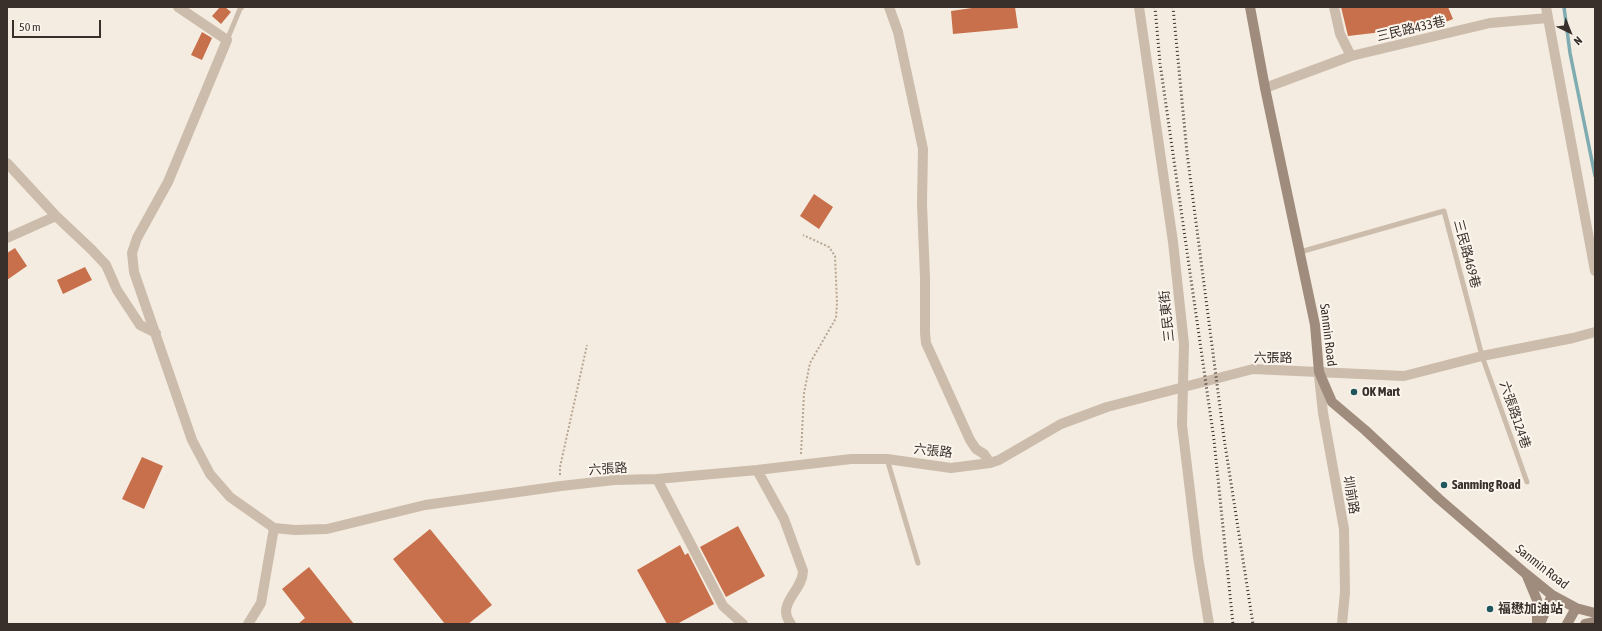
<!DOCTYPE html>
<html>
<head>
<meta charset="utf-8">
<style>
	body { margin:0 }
	#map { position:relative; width:1602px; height:631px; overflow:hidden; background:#f4ece0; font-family:"Asap Condensed",sans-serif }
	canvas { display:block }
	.frame { position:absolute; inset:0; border:8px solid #3a302b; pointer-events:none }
	.north { position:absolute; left:1550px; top:12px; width:40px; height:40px; -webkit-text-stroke:3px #fbf5ed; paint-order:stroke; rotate:137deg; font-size:11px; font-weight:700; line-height:16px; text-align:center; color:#3a302b }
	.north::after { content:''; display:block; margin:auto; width:14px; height:18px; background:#3a302b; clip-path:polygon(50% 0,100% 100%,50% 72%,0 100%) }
	.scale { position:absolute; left:12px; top:20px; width:89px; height:18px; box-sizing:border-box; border:2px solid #3a302b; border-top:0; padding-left:5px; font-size:12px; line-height:14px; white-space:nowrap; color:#3a302b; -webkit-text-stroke:3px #fbf5ed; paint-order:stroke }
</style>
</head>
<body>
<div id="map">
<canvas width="1602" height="631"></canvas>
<div class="frame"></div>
<div class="north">N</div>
<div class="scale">50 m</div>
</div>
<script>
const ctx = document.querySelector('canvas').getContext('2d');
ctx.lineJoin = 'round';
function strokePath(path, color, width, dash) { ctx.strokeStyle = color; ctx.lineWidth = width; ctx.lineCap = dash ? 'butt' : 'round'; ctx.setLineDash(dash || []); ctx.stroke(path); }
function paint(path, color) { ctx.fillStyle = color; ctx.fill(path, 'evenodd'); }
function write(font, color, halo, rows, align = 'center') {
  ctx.font = font + ' "Asap Condensed","Noto Sans TC",sans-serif'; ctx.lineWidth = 4; ctx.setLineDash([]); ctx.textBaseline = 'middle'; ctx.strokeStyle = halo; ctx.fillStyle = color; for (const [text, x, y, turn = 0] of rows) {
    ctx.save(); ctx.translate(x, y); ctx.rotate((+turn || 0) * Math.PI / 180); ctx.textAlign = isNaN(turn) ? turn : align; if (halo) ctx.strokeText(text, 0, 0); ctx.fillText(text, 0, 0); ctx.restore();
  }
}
strokePath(new Path2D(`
	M1564 7 1570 53 1595 176`), '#7facb1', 3.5);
paint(new Path2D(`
	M220 7H225L231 12 221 24 212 16Z
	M979 7H1015L1018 28 953 34 951 11Z
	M1341 7H1448L1453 19 1419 33 1416 28 1348 36Z
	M202 32 212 38 202 60 191 55Z
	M814 194 833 207 819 229 800 216Z
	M15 248 27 266 7 280V253Z
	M85 267 92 280 63 294 57 280Z
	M142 457 163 466 144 509 122 499Z
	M738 526 765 576 726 597 700 547Z
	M430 529 492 605 468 624H445L393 559Z
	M680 545 685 555 688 553 714 604 677 624H667L637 570Z
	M309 567 354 624H298L305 618 282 589Z`), '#c7704b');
strokePath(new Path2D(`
	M801 454 804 393 810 363 836 318 837 303 835 256 829 247 803 235
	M560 475V467L587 345`), '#b8a695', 2, [2, 2]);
strokePath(new Path2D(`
	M227 40 240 9 242 7
	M1300 252 1444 211 1482 356 1527 482
	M887 459 918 563`), '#ccbcab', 5);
strokePath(new Path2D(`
	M178 7 227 40 168 182 137 238 132 253 134 272 192 440 210 474 230 497 274 528 295 530 327 529 425 505 561 486 614 480 657 479 757 470 851 459H887L951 468 990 463 999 460 1061 424 1107 407 1253 369 1404 376 1482 356 1573 338 1595 332
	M889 7 898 32 923 149 922 204 925 278V333L926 343 970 440 976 449 984 454 990 463
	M1139 7 1173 242 1184 344 1182 425 1198 557 1209 624
	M1334 7 1340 34 1351 56
	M1546 7 1595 271
	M1265 88 1351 56 1490 23 1548 18
	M7 163 56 216 92 250 106 265 117 290 140 325 156 333
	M7 238 56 216
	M1319 376 1323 413 1344 529 1345 592 1342 624
	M757 470 784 519 803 571C803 591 775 604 791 624
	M657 479 723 606 743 624
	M248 624 261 603 274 528`), '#ccbcab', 10);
strokePath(new Path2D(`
	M1250 7 1265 88 1315 325 1319 372 1332 402 1365 430 1439 499 1526 574 1552 595 1576 608 1595 613
	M1527 576 1537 600V624
	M1540 624 1552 595
	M1567 624 1576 608
	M1585 624 1595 622`), '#a08c7c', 10);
strokePath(new Path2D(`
	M1155 7 1160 63 1214 440 1233 624
	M1173 7 1187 153 1224 438 1253 624`), '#3a302b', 3, [1, 3]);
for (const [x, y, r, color] of [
	[1354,392,4,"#1f555d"],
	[1444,485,4,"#1f555d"],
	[1490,609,4,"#1f555d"]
]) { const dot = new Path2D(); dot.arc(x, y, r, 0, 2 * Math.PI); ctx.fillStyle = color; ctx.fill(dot); strokePath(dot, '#fbf5ed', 1.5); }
write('13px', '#3a302b', '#fbf5ed', [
	["三民路433巷",1411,29,-13],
	["三民路469巷",1467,254,75],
	["三民東街",1167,316,-96],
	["Sanmin Road",1328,335,83],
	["六張路",1273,358],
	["六張路124巷",1515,415,71],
	["六張路",933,451,6],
	["六張路",608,469,-4],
	["圳前路",1351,495,80],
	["Sanmin Road",1542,567,38]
]);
write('bold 13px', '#3a302b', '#fbf5ed', [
	["OK Mart",1362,392],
	["Sanming Road",1452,485],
	["福懋加油站",1498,609]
], 'left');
</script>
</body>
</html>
